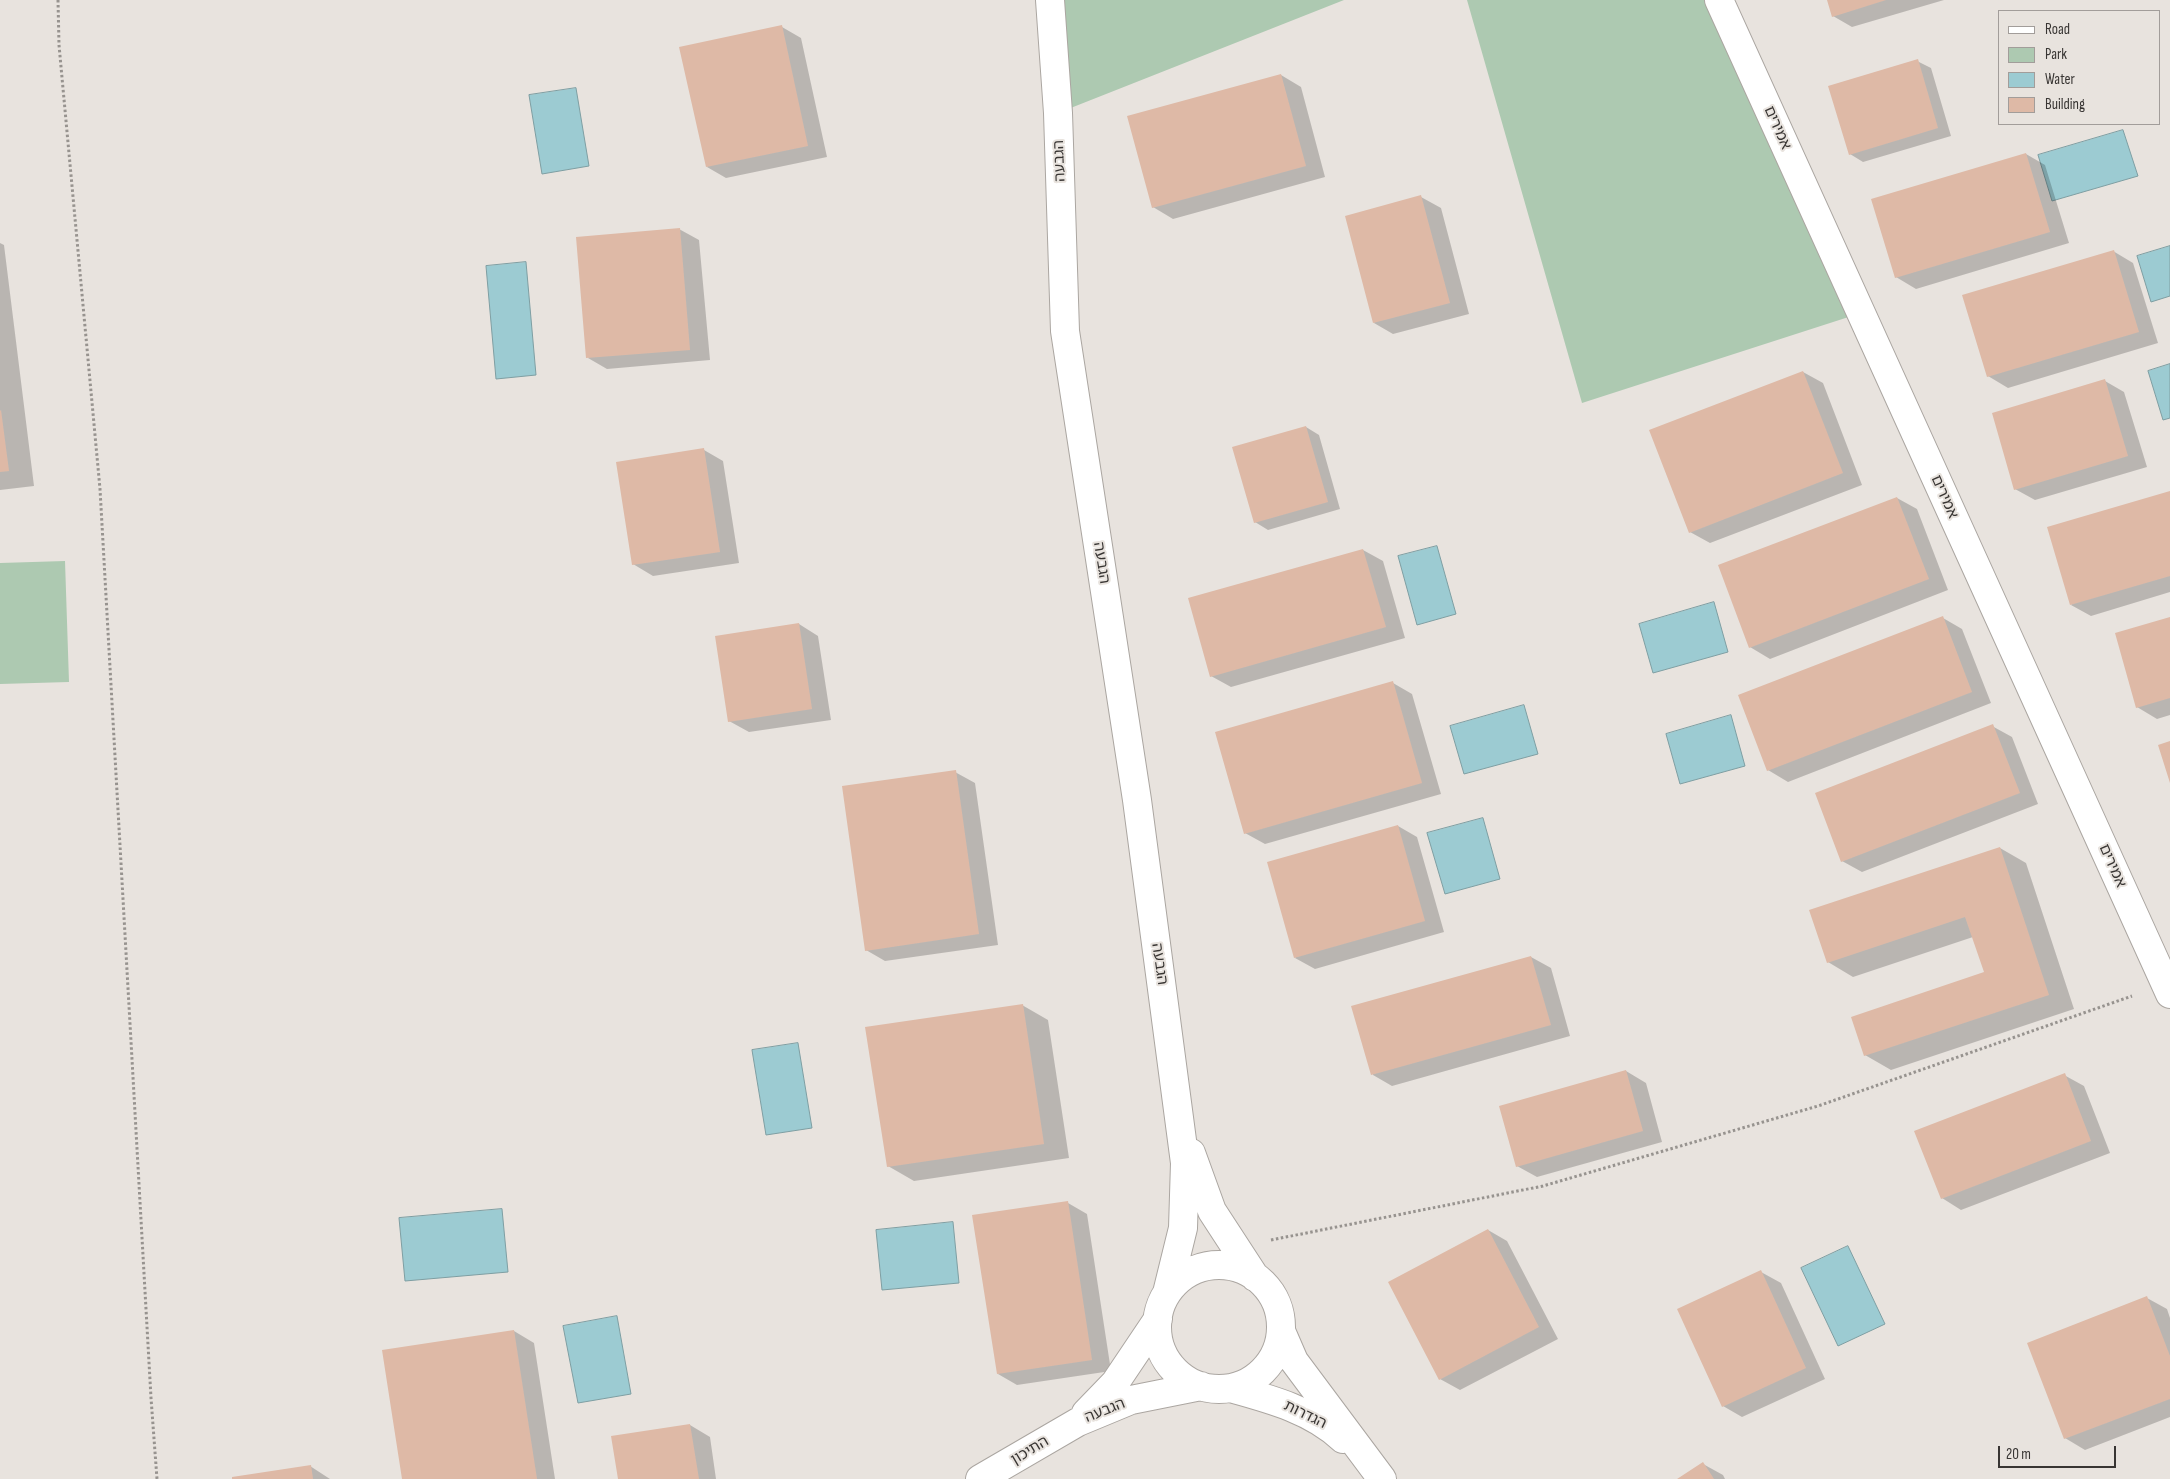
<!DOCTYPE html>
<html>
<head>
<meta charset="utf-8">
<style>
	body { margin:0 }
	#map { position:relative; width:2170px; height:1479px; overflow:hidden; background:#e8e3de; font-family:"Sofia Sans Condensed",sans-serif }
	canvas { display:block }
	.legend { position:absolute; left:1998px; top:10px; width:162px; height:115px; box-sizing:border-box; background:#e8e3de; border:1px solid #a29d9a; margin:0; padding:6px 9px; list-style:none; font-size:15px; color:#383533 }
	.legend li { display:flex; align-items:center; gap:10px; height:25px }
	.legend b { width:25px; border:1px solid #a29d9a }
	.scale { position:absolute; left:1998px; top:1446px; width:118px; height:22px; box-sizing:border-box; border:2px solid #383533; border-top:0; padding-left:6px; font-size:15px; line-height:18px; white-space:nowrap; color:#383533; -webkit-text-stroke:4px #e8e3de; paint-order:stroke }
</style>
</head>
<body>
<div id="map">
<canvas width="2170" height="1479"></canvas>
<ul class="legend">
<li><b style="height:6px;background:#fff"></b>Road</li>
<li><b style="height:14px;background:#adc9b1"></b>Park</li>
<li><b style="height:14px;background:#9ccbd2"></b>Water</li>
<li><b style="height:14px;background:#deb9a6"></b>Building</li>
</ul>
<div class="scale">20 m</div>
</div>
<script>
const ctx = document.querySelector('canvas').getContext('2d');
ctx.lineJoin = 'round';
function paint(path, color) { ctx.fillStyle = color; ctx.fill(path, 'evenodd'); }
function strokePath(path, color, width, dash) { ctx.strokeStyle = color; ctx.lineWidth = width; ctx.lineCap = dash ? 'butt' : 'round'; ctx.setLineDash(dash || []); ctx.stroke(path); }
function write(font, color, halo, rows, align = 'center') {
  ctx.font = font + ' "Sofia Sans Condensed","Noto Sans Hebrew",sans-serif'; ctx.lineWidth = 4; ctx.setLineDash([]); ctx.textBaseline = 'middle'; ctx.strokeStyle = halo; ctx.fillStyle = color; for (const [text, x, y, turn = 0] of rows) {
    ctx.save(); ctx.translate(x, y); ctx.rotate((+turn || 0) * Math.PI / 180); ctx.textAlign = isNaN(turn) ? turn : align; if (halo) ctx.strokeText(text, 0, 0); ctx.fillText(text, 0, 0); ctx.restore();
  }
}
paint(new Path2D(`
	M1050 0H1344L1058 113Z
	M1467 0H1719L1861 313 1582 403Z
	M65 561 69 682 0 684V563Z`), '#adc9b1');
const water = new Path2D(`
	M576 88 589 166 542 174 529 95Z
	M2123 130 2138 176 2052 201 2038 155Z
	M2170 246V296L2151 302 2137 256Z
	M526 262 536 375 496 379 486 266Z
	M2170 364V418L2163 420 2148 371Z
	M1437 546 1456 614 1417 625 1398 556Z
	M1714 602 1728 652 1653 673 1639 624Z
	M1524 705 1538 754 1464 774 1450 726Z
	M1731 715 1745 766 1680 784 1666 734Z
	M1483 818 1500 879 1445 894 1427 833Z
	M798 1043 812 1128 766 1135 752 1050Z
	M502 1209 508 1272 405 1281 399 1218Z
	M953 1222 959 1283 882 1290 876 1230Z
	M1848 1246 1885 1324 1838 1346 1801 1268Z
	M617 1316 631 1394 578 1403 563 1326Z`);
paint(water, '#9ccbd2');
strokePath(water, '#7e9ea2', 1);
paint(new Path2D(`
	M1828 0H1944L1852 27 1833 16Z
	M782 27 801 38 827 157 726 178 707 167Z
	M1917 61 1931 68 1951 136 1863 162 1850 154Z
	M1281 75 1301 87 1325 177 1173 219 1153 207Z
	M2026 154 2045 165 2069 243 1916 289 1896 277Z
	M1421 197 1441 208 1469 314 1393 334 1374 323Z
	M679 229 699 240 710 360 607 369 588 358Z
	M0 243 4 245 34 486 0 490Z
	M2113 251 2133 263 2158 343 2008 388 1988 376Z
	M1803 372 1823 383 1862 485 1710 543 1690 532Z
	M2105 381 2124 392 2147 467 2035 500 2015 489Z
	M1306 427 1319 435 1340 509 1268 530 1255 522Z
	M704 450 723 461 739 563 653 576 633 564Z
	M2170 492V592L2091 616 2071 605Z
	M1897 498 1917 509 1948 590 1770 659 1750 647Z
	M1363 550 1383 561 1405 638 1231 687 1211 676 1190 599Z
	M1943 618 1962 629 1991 703 1788 782 1768 770 1739 696Z
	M2170 618V715L2157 719 2137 707Z
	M799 624 818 636 831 720 749 732 729 721Z
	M1393 683 1412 694 1441 794 1265 844 1245 833Z
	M1992 726 2012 737 2038 804 1862 872 1842 861Z
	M955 772 975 783 998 945 885 961 866 950Z
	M1398 826 1417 837 1444 932 1315 969 1295 958Z
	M2000 848 2026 863 2074 1009 1891 1070 1865 1055 1986 973 1973 937 1853 977 1828 962Z
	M1531 957 1551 968 1570 1036 1392 1086 1373 1075 1353 1007Z
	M1022 1005 1048 1020 1069 1158 914 1181 888 1166Z
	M1626 1071 1646 1083 1662 1142 1537 1177 1517 1166Z
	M2064 1075 2084 1086 2110 1153 1961 1210 1942 1198Z
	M1068 1203 1087 1214 1111 1371 1017 1385 998 1374Z
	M1488 1230 1507 1241 1558 1339 1460 1390 1440 1379Z
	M1761 1272 1781 1283 1825 1379 1742 1417 1723 1406Z
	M2147 1298 2167 1309 2170 1318V1417L2085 1450 2065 1438Z
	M514 1331 534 1343 555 1479H404Z
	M690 1425 710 1437 716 1479H619Z
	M1703 1464 1723 1475 1725 1479H1679Z
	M310 1466 330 1479H233Z`), '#0003');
paint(new Path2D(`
	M1827 0H1886L1832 17Z
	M782 25 808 146 706 167 679 47Z
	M1918 59 1938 128 1849 155 1828 86Z
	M1281 74 1306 166 1152 208 1127 116Z
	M2026 153 2050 232 1895 278 1871 199Z
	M1421 195 1450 303 1373 323 1345 216Z
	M680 228 690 350 586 358 576 237Z
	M2114 250 2139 332 1987 377 1962 295Z
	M1803 371 1843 473 1689 533 1649 430Z
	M2105 379 2128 456 2014 490 1992 413Z
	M1 410 9 471 0 472V411Z
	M1306 426 1328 502 1254 523 1232 447Z
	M704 448 720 552 632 565 616 462Z
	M2170 491V576L2070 605 2047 527Z
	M1897 497 1929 579 1749 648 1718 565Z
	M1363 549 1386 627 1210 677 1188 598Z
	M1943 616 1972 692 1767 771 1738 695Z
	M2170 617V698L2136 708 2115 633Z
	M799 623 812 709 728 722 715 636Z
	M1393 681 1422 783 1244 834 1215 732Z
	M1993 724 2020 793 1841 862 1815 793Z
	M2170 741V783L2158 745Z
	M956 770 979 934 865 951 842 786Z
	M1398 825 1425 921 1294 958 1267 862Z
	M2000 847 2049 995 1864 1056 1851 1017 1984 972 1965 917 1827 963 1809 910Z
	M1531 956 1551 1025 1371 1075 1351 1006Z
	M1023 1004 1044 1144 887 1167 865 1027Z
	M1626 1070 1643 1131 1516 1167 1499 1106Z
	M2065 1073 2091 1141 1941 1199 1914 1131Z
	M1068 1201 1092 1360 997 1374 972 1215Z
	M1488 1229 1539 1327 1439 1380 1388 1282Z
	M1761 1270 1806 1368 1722 1407 1677 1309Z
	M2147 1296 2170 1356V1399L2064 1439 2027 1343Z
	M514 1330 537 1479H402L382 1350Z
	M690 1424 699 1479H618L611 1436Z
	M1703 1462 1714 1479H1677Z
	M311 1465 313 1479H232V1477Z`), '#deb9a6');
const minor = new Path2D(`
	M1050 0 1058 113 1065 331 1137 800 1185 1163 1183 1228 1167 1293
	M1719 0 2170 994
	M1191 1153 1212 1211 1255 1277
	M1157 1327a62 62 0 1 1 124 0a62 62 0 1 1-124 0Z
	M1281 1331 1294 1361 1382 1479
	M1230 1388C1270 1399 1312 1410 1343 1439
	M1086 1413 1115 1383 1158 1319
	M980 1479 1078 1422 1131 1400 1201 1386`);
strokePath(minor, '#aba6a1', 30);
strokePath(new Path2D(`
	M58 0 59 45 100 489 151 1398 157 1479
	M1271 1240 1543 1186 1818 1106 2132 996`), '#97938f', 3, [2.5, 2.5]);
strokePath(minor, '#fff', 28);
write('15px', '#383533', '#e8e3de', [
	["אמירים",1777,128,66],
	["הגבעה",1060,161,-92],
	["אמירים",1944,497,66],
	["הגבעה",1101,563,81],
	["אמירים",2112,866,66],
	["הגבעה",1159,964,82],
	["הגבעה",1105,1411,-22],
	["הגדרות",1305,1415,26],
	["התיכון",1030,1451,-31]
]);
</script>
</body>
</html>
